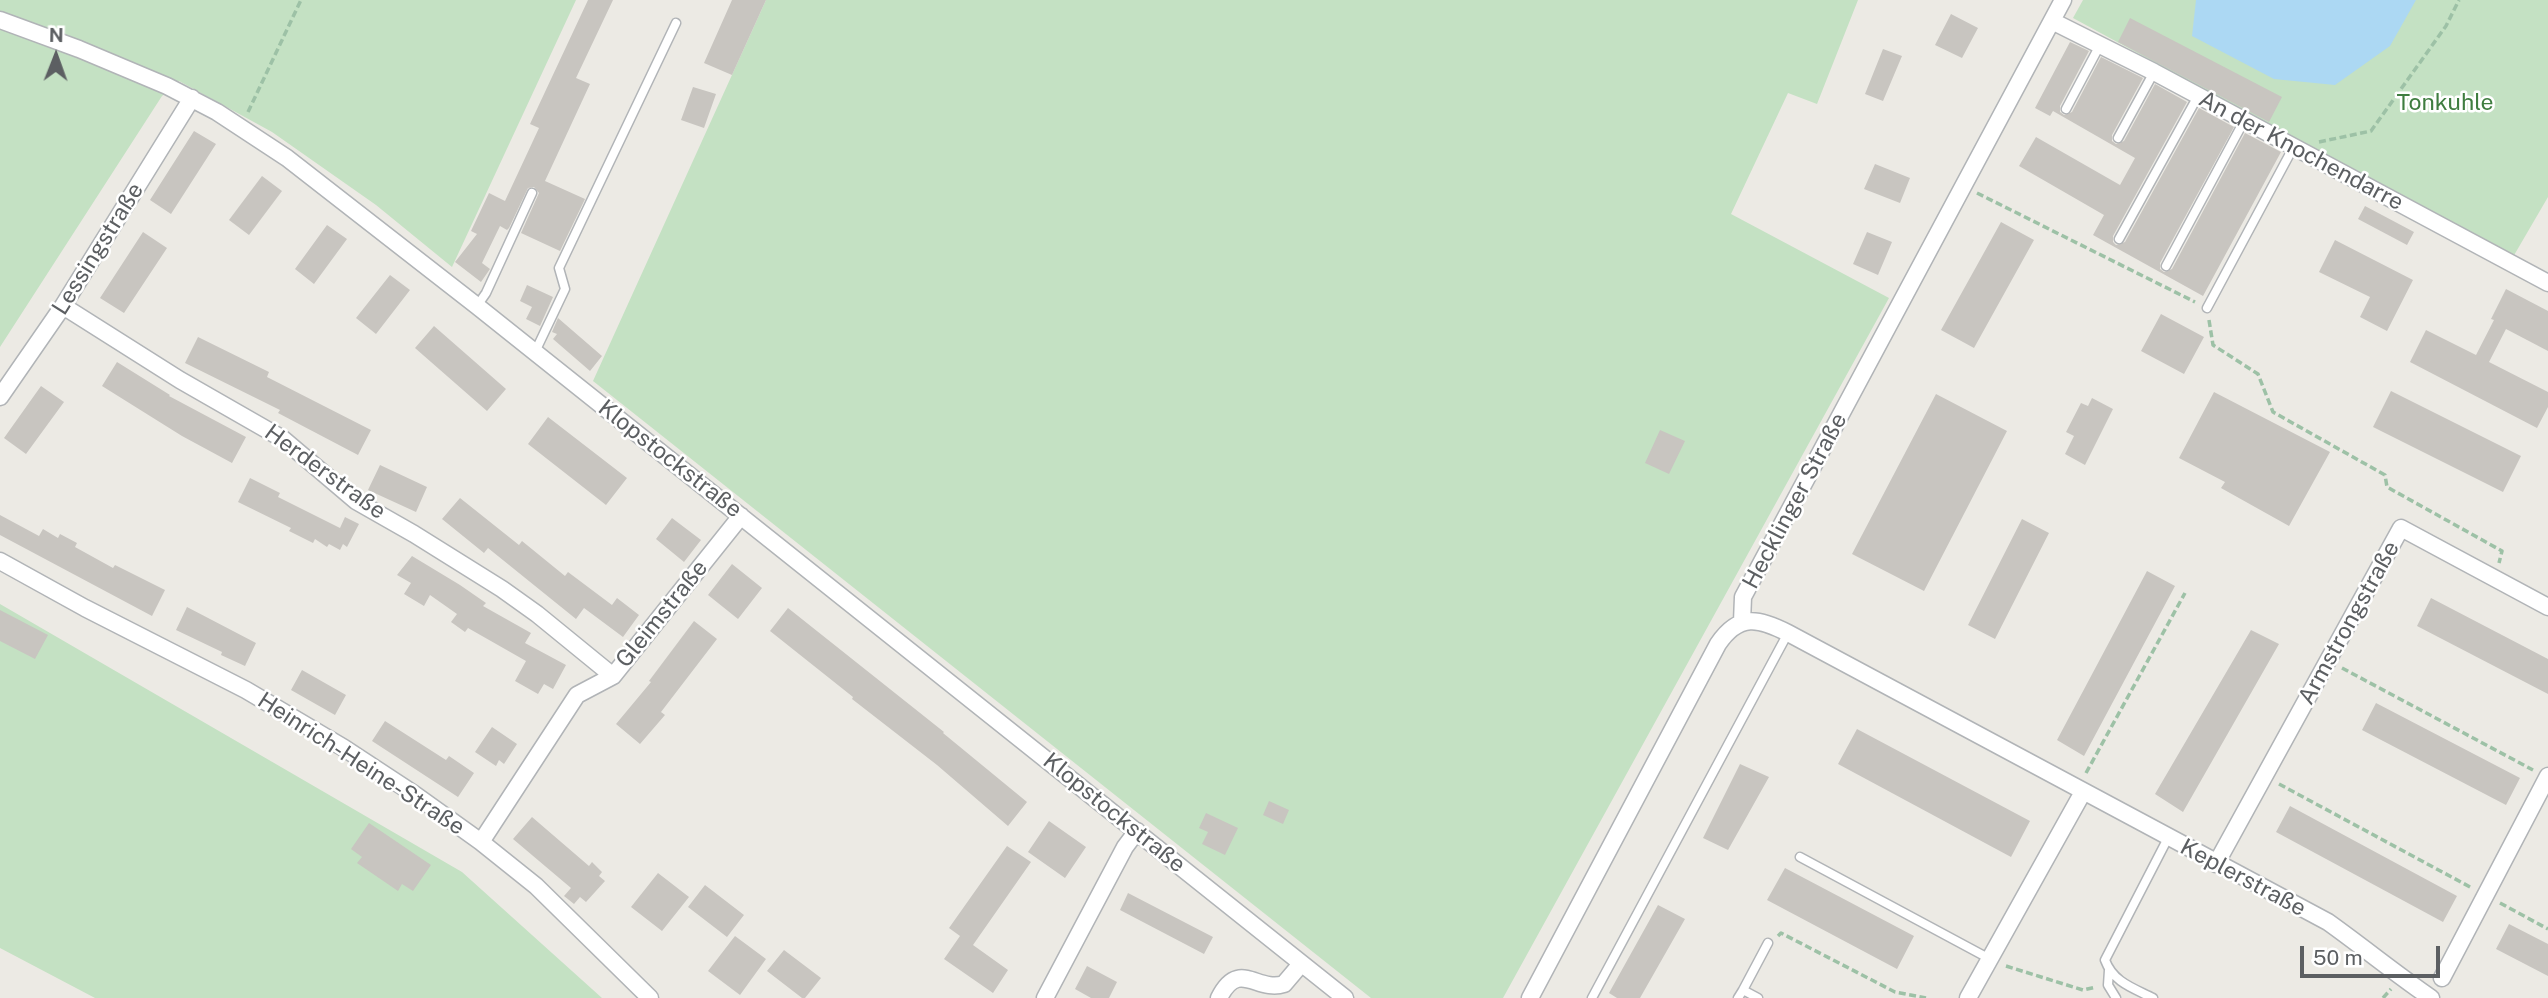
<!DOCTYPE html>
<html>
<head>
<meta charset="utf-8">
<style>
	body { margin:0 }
	#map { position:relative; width:2548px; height:998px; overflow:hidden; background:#eceae4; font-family:"Public Sans",sans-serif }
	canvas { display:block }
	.north { position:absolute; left:21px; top:21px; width:70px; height:70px; -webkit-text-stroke:5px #fff; paint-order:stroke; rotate:1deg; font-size:19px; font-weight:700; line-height:28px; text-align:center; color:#5c5f62 }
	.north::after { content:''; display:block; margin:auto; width:24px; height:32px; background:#5c5f62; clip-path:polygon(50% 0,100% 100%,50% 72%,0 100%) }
	.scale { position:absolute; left:2300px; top:946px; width:140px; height:32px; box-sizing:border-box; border:4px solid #5c5f62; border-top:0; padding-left:9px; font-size:21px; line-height:24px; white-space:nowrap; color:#5c5f62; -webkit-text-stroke:5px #fff; paint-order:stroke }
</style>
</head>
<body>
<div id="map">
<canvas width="2548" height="998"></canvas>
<div class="north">N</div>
<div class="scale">50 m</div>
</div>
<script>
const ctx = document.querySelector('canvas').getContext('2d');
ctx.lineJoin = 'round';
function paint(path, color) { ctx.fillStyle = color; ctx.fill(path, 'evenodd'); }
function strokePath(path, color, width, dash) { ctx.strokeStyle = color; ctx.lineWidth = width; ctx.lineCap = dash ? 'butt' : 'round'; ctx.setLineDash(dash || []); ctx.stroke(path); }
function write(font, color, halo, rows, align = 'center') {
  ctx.font = font + ' "Public Sans",sans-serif'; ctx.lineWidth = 5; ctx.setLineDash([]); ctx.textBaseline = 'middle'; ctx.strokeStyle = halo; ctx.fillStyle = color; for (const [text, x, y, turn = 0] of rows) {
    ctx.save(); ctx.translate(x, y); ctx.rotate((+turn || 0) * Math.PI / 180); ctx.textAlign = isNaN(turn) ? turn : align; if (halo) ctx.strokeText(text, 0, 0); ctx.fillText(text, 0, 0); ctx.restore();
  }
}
paint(new Path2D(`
	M0 0H576L452 267 376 205 272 132 179 81 162 96 0 347Z
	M766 0H1858L1817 104 1788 93 1731 214 1889 298 1503 998H1371L593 381Z
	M2083 0H2548V197L2513 257 2073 18Z
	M0 604 462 872 602 998H95L0 948Z`), '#c4e1c3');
paint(new Path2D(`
	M2196 0H2416L2390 46 2335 85 2274 79 2192 36Z`), '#acd8f3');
paint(new Path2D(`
	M588 0H613L576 78 590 84 545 181 585 199 560 251 521 233 539 193 534 187 528 188 509 228 507 230 500 226 482 263 490 269 481 282 455 262 477 234 471 231 489 193 505 201 539 128 530 124Z
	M732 0H766L732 75 704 63Z
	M1951 14 1978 28 1962 58 1935 45Z
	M2130 18 2282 97 2269 122 2118 42Z
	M2070 42 2089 51 2060 106V112L2064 115 2072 112 2101 57 2143 78 2112 135V141L2116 144 2124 141 2155 84 2187 102 2113 236V242L2116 245 2125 242 2199 108 2234 127 2160 263V269L2164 272 2172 269 2245 133 2281 152 2203 296 2093 235 2104 215 2019 166 2036 137 2120 185 2135 158 2053 111 2050 116 2035 108Z
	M1883 49 1902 56 1883 101 1865 94Z
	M693 87 716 94 704 128 681 120Z
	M194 131 216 144 171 214 150 200Z
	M1875 164 1910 178 1900 203 1864 189Z
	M262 176 282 191 249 235 229 220Z
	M2365 206 2414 232 2407 245 2358 219Z
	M2001 222 2034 240 1974 348 1941 330Z
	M327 225 347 239 314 284 295 269Z
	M143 232 167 248 124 313 100 298Z
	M1867 232 1892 242 1878 275 1853 264Z
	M2335 240 2413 280 2387 331 2360 317 2370 297 2319 272Z
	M390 275 410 290 376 334 356 318Z
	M527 285 553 297 540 326 526 319 532 307 520 301Z
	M2506 289 2548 311V351L2506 329 2489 362 2548 392V407L2537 428 2410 362 2426 330 2476 355 2494 320 2491 319Z
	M2161 314 2204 337 2184 374 2141 351Z
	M558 318 602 356 590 371 553 339 557 334 552 332Z
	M434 326 506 389 487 411 415 348Z
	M198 337 269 372 267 377 371 430 358 455 278 413 280 410 185 363Z
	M117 362 170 395 169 396 246 437 232 463 182 436 102 386Z
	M41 386 64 402 26 454 4 438Z
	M2391 391 2521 456 2503 492 2373 427Z
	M2214 392 2330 452 2289 526 2221 488 2225 482 2179 458Z
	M1936 394 2007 431 1924 591 1852 554Z
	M2092 398 2113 409 2085 465 2065 454 2074 436 2066 432 2081 403 2088 406Z
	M548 417 627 478 606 505 528 444Z
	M1660 430 1685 441 1669 474 1645 463Z
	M380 465 427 487 416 512 368 490Z
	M250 478 280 493 278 497 340 528 345 517 359 524 347 547 343 544 340 550 329 544 327 547 315 539 313 543 289 531 291 528 238 502Z
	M460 498 519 545 522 541 565 576 568 572 612 605 617 598 639 615 623 637 584 608 576 619 488 548 484 553 442 519Z
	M0 515 39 536 43 529 58 538 60 534 77 543 75 547 113 568 115 565 165 590 152 616 0 535Z
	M672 518 701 540 684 562 656 539Z
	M2022 519 2049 533 1995 639 1968 625Z
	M412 556 460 585 486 603 483 606 531 633 525 643 566 665 553 689 544 684 538 694 515 681 526 661 468 628 465 632 451 622 457 614 430 595 424 606 404 594 411 583 397 575Z
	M732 564 762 588 738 619 708 595Z
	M2147 571 2175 586 2084 756 2057 740Z
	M2431 598 2548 659V694L2417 626Z
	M187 607 256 643 245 666 221 655 222 652 176 630Z
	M788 608 944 732 943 733 1027 802 1008 826 937 765 852 699 853 697 770 631Z
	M0 610 48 635 35 659 0 641Z
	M694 621 717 639 661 712 665 715 640 744 616 724 651 682 649 681Z
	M2251 630 2279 644 2183 812 2155 794Z
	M302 670 346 695 335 715 291 690Z
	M2376 703 2520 778 2506 805 2362 730Z
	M385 721 446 760 449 756 474 773 458 797 372 741Z
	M492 727 517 744 504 764 499 760 496 766 475 752Z
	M1857 729 2030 821 2011 857 1838 764Z
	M1740 764 1769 777 1728 850 1703 838Z
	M1269 801 1289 810 1283 824 1263 815Z
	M2290 806 2457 896 2443 922 2276 832Z
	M1206 813 1238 828 1225 855 1202 844 1208 832 1199 828Z
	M532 817 589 866 592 862 602 872 599 876 605 881 586 902 580 897 574 904 564 896 571 888 513 839Z
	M1049 821 1086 847 1065 878 1028 852Z
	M369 823 431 865 413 891 402 884 398 891 357 863 362 857 351 849Z
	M1007 846 1031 862 973 945 1008 970 993 993 944 959 960 936 949 928Z
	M1785 868 1914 936 1897 969 1767 900Z
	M658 873 689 897 662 931 631 907Z
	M705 885 744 915 727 937 688 907Z
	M1128 893 1213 937 1204 954 1120 910Z
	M1658 905 1685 919 1640 998H1617L1609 993Z
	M2509 924 2548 944V976L2496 949Z
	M735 936 766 959 740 995 708 971Z
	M784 950 821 978 805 998H802L767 971Z
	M1087 966 1117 982 1109 998H1091L1075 989Z`), '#c8c5c0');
const lane = new Path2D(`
	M2066 109 2100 45
	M2118 138 2154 72
	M2119 239 2198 96
	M2166 266 2244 121
	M477 306 486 293 532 193
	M2207 308 2293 148
	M535 352 565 289 559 268 676 23
	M1800 857 1990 959
	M2109 970 2108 985 2116 998
	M1743 990 1768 943
	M1592 998 1788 633
	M1738 998 1743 990 1758 998
	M2153 998C2133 988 2113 982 2105 960L2168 838`);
const street = new Path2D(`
	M0 20 79 49 167 86 217 112 287 158 477 306 1345 998
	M2052 21 2154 72 2548 283
	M63 306 180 380 283 439 356 501 414 534 502 589 537 614 613 676
	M0 397 63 306 192 98
	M0 561 85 608 246 690 344 748 414 794 481 842 536 886 650 998
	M1742 622 1743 597 2063 0
	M481 842 577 695 613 676 741 516
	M2216 864 2401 528 2548 607
	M2442 978 2548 776
	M1045 998 1125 847 1137 831
	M1219 998C1239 958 1257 993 1284 984L1301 964
	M1530 998 1718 644C1739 613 1759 618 1788 633L2328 922C2363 947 2396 974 2431 998
	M1968 998 2083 792`);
strokePath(lane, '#b1b4b7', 11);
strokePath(street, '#b1b4b7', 19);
strokePath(new Path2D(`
	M248 112 301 0
	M2319 142 2371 131 2446 26 2459 0
	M1977 193 2195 302
	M2209 320 2213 345 2258 374 2273 412 2385 475 2387 487 2502 551 2499 563
	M2342 668 2533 770
	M2086 773 2185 593
	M2279 784 2472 888
	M2500 903 2548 929
	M1778 936 1781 933 1895 992 1926 998
	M2006 966 2083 990 2096 987
	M2383 998 2391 989`), '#9dc1a6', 3.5, [7, 3.5]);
strokePath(lane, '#fff', 8);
strokePath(street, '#fff', 16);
write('23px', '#3f7d40', '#fff', [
	["Tonkuhle",2445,103]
]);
write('23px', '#5c5f62', '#fff', [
	["An der Knochendarre",2301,151,28],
	["Lessingstraße",98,249,-58],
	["Klopstockstraße",670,459,38],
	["Herderstraße",325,472,36],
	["Hecklinger Straße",1795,501,-62],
	["Gleimstraße",662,614,-51],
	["Armstrongstraße",2349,623,-61],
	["Heinrich-Heine-Straße",361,764,33],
	["Klopstockstraße",1114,813,39],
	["Keplerstraße",2243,878,28]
]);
</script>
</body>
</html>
